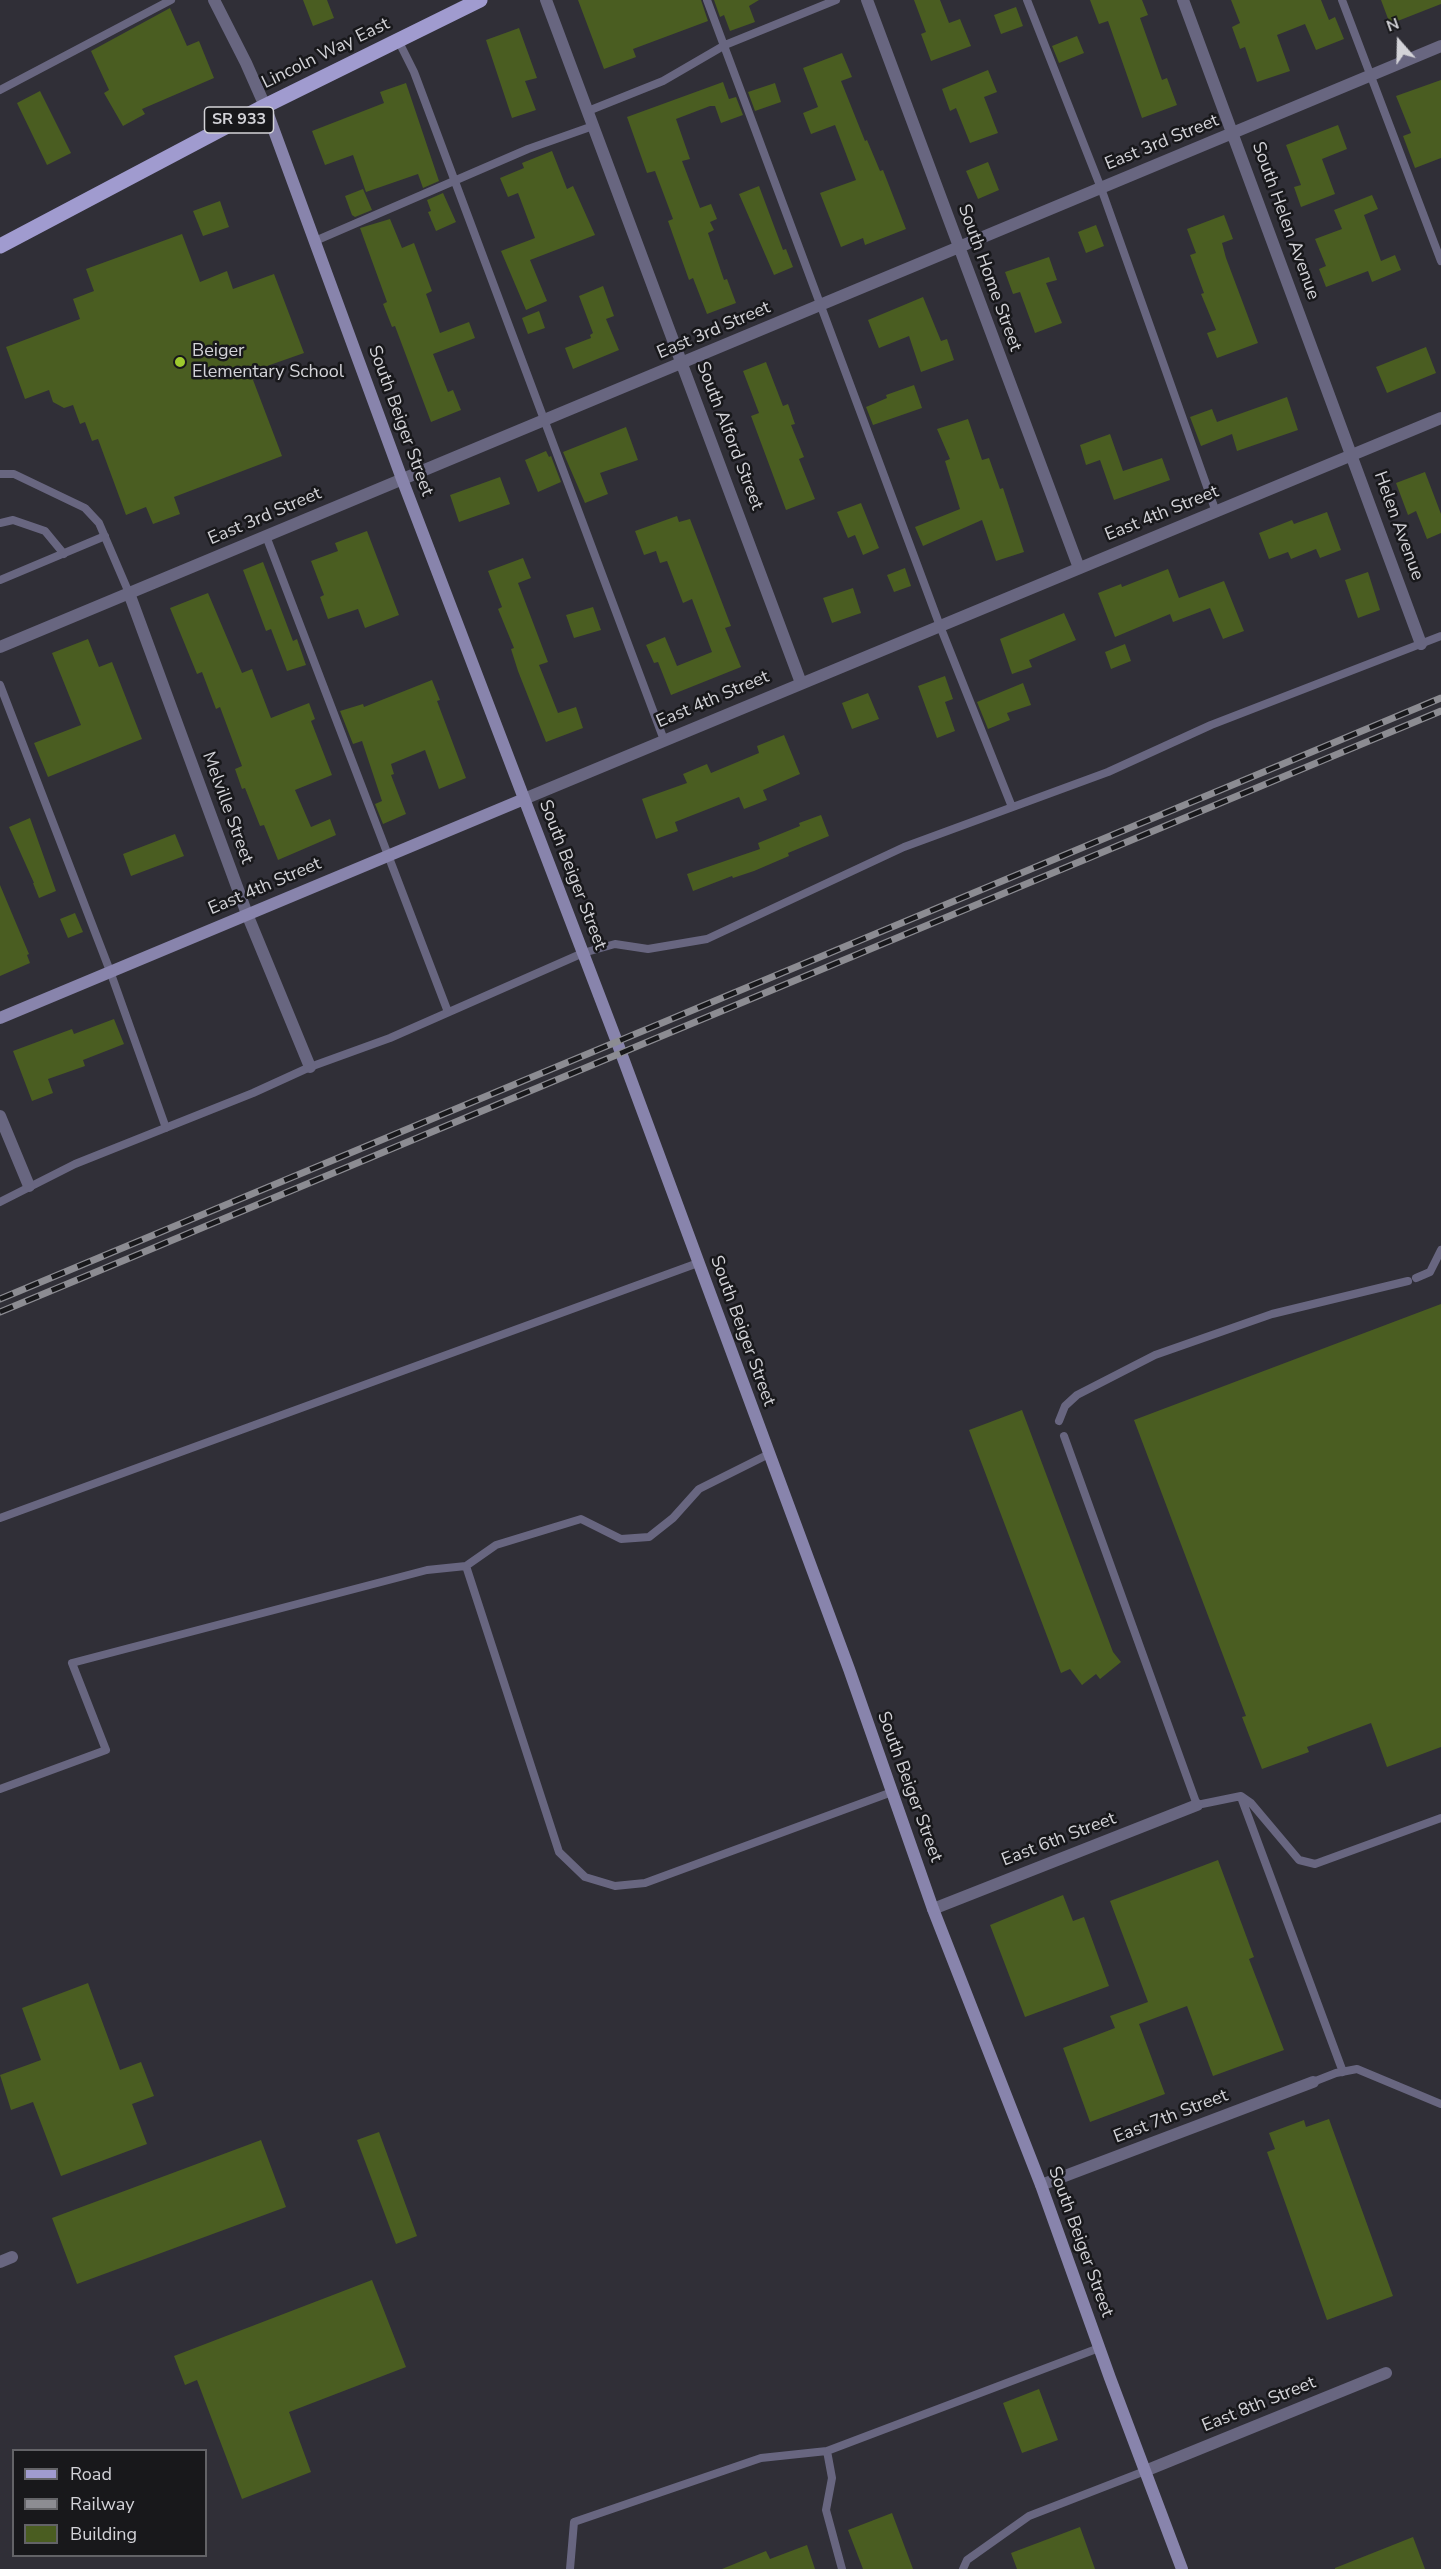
<!DOCTYPE html>
<html>
<head>
<meta charset="utf-8">
<style>
	body { margin:0 }
	#map { position:relative; width:1441px; height:2569px; overflow:hidden; background:#302f37; font-family:"Nunito Sans",sans-serif }
	canvas { display:block }
	.legend { position:absolute; left:12px; top:2449px; width:195px; height:108px; box-sizing:border-box; background:#18181b; border:2px solid #636367; margin:0; padding:8px 10px; list-style:none; font-size:18px; color:#d3d3d8 }
	.legend li { display:flex; align-items:center; gap:12px; height:30px }
	.legend b { width:30px; border:2px solid #636367 }
	.north { position:absolute; left:1369px; top:12px; width:60px; height:60px; -webkit-text-stroke:4px #18181b; paint-order:stroke; rotate:340deg; font-size:16px; font-weight:700; line-height:24px; text-align:center; color:#d3d3d8 }
	.north::after { content:''; display:block; margin:auto; width:21px; height:27px; background:#d3d3d8; clip-path:polygon(50% 0,100% 100%,50% 72%,0 100%) }
</style>
</head>
<body>
<div id="map">
<canvas width="1441" height="2569"></canvas>
<ul class="legend">
<li><b style="height:8px;background:#a09bcf"></b>Road</li>
<li><b style="height:8px;background:#8c8c92"></b>Railway</li>
<li><b style="height:16px;background:#4a5d21"></b>Building</li>
</ul>
<div class="north">N</div>
</div>
<script>
const ctx = document.querySelector('canvas').getContext('2d');
ctx.lineJoin = 'round';
function paint(path, color) { ctx.fillStyle = color; ctx.fill(path, 'evenodd'); }
function strokePath(path, color, width, dash) { ctx.strokeStyle = color; ctx.lineWidth = width; ctx.lineCap = dash ? 'butt' : 'round'; ctx.setLineDash(dash || []); ctx.stroke(path); }
function write(font, color, halo, rows, align = 'center') {
  ctx.font = font + ' "Nunito Sans",sans-serif'; ctx.lineWidth = 5; ctx.setLineDash([]); ctx.textBaseline = 'middle'; ctx.strokeStyle = halo; ctx.fillStyle = color; for (const [text, x, y, turn = 0] of rows) {
    ctx.save(); ctx.translate(x, y); ctx.rotate((+turn || 0) * Math.PI / 180); ctx.textAlign = isNaN(turn) ? turn : align; if (halo) ctx.strokeText(text, 0, 0); ctx.fillText(text, 0, 0); ctx.restore();
  }
}
paint(new Path2D(`
	M303 0H327L334 18 313 26Z
	M578 0H701L708 21 633 49 636 57 604 69Z
	M714 0H759L749 6 755 22 730 31 724 15 720 17Z
	M914 0H940L949 23 960 19 971 46 931 61 921 34 926 32Z
	M1090 0H1142L1148 15 1140 18 1162 80 1167 78 1177 105 1142 118 1108 21 1099 24Z
	M1231 0H1321L1329 20 1335 17 1344 39 1316 50 1305 24 1277 35 1290 71 1257 82 1245 47 1240 49 1232 27 1240 23Z
	M1381 0H1441V4L1390 24Z
	M1016 7 1023 26 1001 34 994 15Z
	M170 8 187 46 199 41 214 78 142 109 145 114 123 126 104 93 109 90 91 51Z
	M519 28 537 78 525 81 536 110 512 118 486 40Z
	M1077 36 1084 53 1059 63 1052 46Z
	M842 53 852 77 841 81 865 141 867 140 880 171 883 170 906 229 865 245 863 238 841 247 820 193 856 180 835 125 811 134 803 113 818 107 803 68Z
	M988 70 997 92 984 97 998 133 970 143 956 108 950 111 942 89Z
	M1441 80V158L1415 168 1403 136 1411 133 1396 96Z
	M723 82 729 99 736 97 743 115 721 123 715 106H710L676 119 690 159 682 161 700 208 711 204 717 219 710 222 714 230 708 233 724 280 727 279 736 303 707 314 693 278 689 280 668 221 673 219 655 171 647 173 627 117Z
	M406 83 439 181 423 188 418 174 366 192 353 155 325 165 312 131 384 103 380 92Z
	M775 83 781 102 755 111 748 92Z
	M40 91 71 153 47 165 17 103Z
	M1338 125 1347 149 1322 159 1335 194 1301 207 1294 187 1301 185 1286 145Z
	M552 151 567 189 573 186 595 235 530 260 547 301 526 310 501 251 535 238 518 193 508 197 500 178 524 168 522 163Z
	M988 162 999 190 978 199 966 171Z
	M759 186 783 250 786 249 793 267 774 275 739 194Z
	M363 189 372 210 355 217 352 215 345 196Z
	M443 193 456 222 436 231 428 212 431 211 427 200Z
	M1372 195 1378 209 1364 215 1381 261 1395 255 1401 270 1372 282 1368 271 1326 287 1319 269 1326 266 1315 239 1342 229 1334 210Z
	M220 201 229 227 203 236 193 211Z
	M1224 215 1233 239 1222 243 1226 258 1258 343 1217 358 1207 333 1216 330 1201 294 1204 293 1190 255 1196 253 1187 229Z
	M390 219 402 248 414 243 432 291 426 294 440 333 469 322 475 338 433 354 448 392 453 390 461 410 431 422 395 326 392 327 383 304 387 302 360 228Z
	M1096 225 1104 246 1086 253 1078 232Z
	M182 234 200 282 227 271 233 289 274 274 304 353 250 372 282 456 174 497 180 514 153 524 146 507 126 515 98 439 92 441 85 422 80 424 73 405 64 408 53 402 49 390 25 399 6 347 80 319 73 299 94 291 86 269Z
	M1049 257 1057 280 1046 283 1062 323 1035 333 1020 292 1013 294 1005 272Z
	M603 286 614 316 606 319 619 350 573 369 565 348 591 338 590 335 593 333 579 296Z
	M923 297 941 341 947 339 954 360 921 372 909 336 879 348 868 320Z
	M539 311 545 328 528 334 522 318Z
	M1426 347 1436 373 1387 393 1376 367Z
	M766 362 783 406 788 404 795 424 791 425 804 457 799 459 815 499 786 510 751 416 759 413 743 371Z
	M914 385 922 408 873 425 866 407 887 398 886 395Z
	M1287 397 1298 430 1237 451 1232 434 1201 446 1190 417 1212 409 1217 422Z
	M968 419 982 460 989 458 1000 489 1003 488 1024 552 996 561 982 520 923 546 915 527 960 509 945 461 950 459 937 429Z
	M626 427 638 460 600 473 608 494 585 503 563 452Z
	M1110 434 1123 471 1162 458 1170 480 1114 500 1100 460 1086 465 1080 445Z
	M546 451 549 457 551 456 561 482 538 492 525 460Z
	M1425 472 1441 514V533L1427 539 1416 511 1408 515 1396 483Z
	M500 477 510 504 459 522 450 495Z
	M861 503 879 548 863 555 855 535 848 538 837 512Z
	M1327 512 1341 550 1320 558 1316 549 1291 559 1288 552 1269 559 1259 533 1292 520 1294 524Z
	M677 516 679 522 690 519 731 626 725 628 741 667 671 695 658 662 654 663 646 645 665 637 677 666 712 652 692 599 683 603 667 561 660 563 656 551 644 555 635 531Z
	M367 531 399 615 365 628 358 609 328 619 320 597 324 595 311 561 338 551 335 543Z
	M523 558 531 578 518 583 548 662 539 665 558 713 576 707 583 728 546 742 518 671 511 649 514 648 498 609 502 607 488 571Z
	M263 562 293 641 297 639 306 665 287 671 271 629 266 631 243 570Z
	M905 568 911 586 894 592 887 575Z
	M1168 569 1179 598 1224 581 1244 631 1223 639 1210 608 1173 622 1170 614 1115 637 1098 593 1121 584 1122 587Z
	M1368 572 1380 610 1358 618 1345 580Z
	M853 588 861 613 832 623 823 598Z
	M208 593 242 673 252 669 271 718 309 703 315 719 311 721 332 775 295 790 311 827 330 819 336 835 278 860 264 825 260 826 245 788 242 789 235 769 242 766 220 707 216 709 202 672 197 674 170 608Z
	M593 607 601 630 574 638 566 615Z
	M1064 613 1076 640 1029 660 1032 667 1012 674 1000 639Z
	M88 639 99 667 112 662 142 739 48 777 34 743 81 725 52 653Z
	M1125 644 1131 661 1111 669 1105 652Z
	M945 676 953 699 945 702 955 731 937 738 918 686Z
	M432 680 440 700 437 701 466 778 439 789 425 750 391 764 394 774 391 775 406 814 383 824 375 804 382 801 362 741 353 744 340 711 363 704 364 707Z
	M1023 683 1031 705 1007 713 1010 720 988 729 977 702Z
	M868 693 879 719 852 729 842 703Z
	M784 735 800 774 763 790 767 800 744 809 739 797 675 822 678 831 656 839 642 799 687 783 683 774 707 764 711 773 759 753 757 746Z
	M821 815 829 836 788 853 789 856 754 871 733 878 732 876 693 891 687 874 760 849 758 843 800 826 799 823Z
	M30 818 56 891 39 898 33 883H34L9 827Z
	M175 834 184 856 131 876 123 854Z
	M0 885 29 954 27 955 30 963 0 976Z
	M75 913 83 932 68 938 60 919Z
	M114 1019 124 1044 83 1060 85 1066 48 1079 53 1093 32 1101 13 1051 72 1029 74 1034Z
	M1441 1304V1747L1387 1767 1371 1723 1307 1747 1309 1752 1262 1769 1242 1717 1246 1716 1134 1420Z
	M1022 1410 1113 1652 1121 1662 1100 1679 1096 1674 1082 1685 1070 1669 1061 1673 969 1430Z
	M1218 1860 1254 1957 1249 1959 1284 2050 1213 2076 1187 2006 1139 2024 1165 2094 1090 2122 1063 2048 1115 2028 1110 2016 1148 2002 1110 1901Z
	M1063 1895 1073 1921 1084 1917 1109 1986 1025 2017 990 1925Z
	M88 1983 120 2070 141 2062 154 2096 132 2104 147 2144 61 2176 33 2102 11 2110 0 2075 41 2060 22 2008Z
	M1329 2119 1393 2296 1327 2320 1267 2152 1275 2149 1269 2133 1304 2120 1306 2127Z
	M379 2132 417 2236 396 2244 357 2140Z
	M261 2140 286 2207 77 2284 52 2218Z
	M372 2280 406 2367 289 2412 311 2472 242 2499 197 2380 185 2385 174 2356Z
	M1039 2389 1058 2440 1022 2453 1003 2403Z
	M892 2513 913 2569H863L848 2530Z
	M1080 2527 1095 2569H1017L1011 2553Z
	M1413 2537 1425 2569H1335V2568Z
	M807 2545 815 2569H722L766 2551 770 2559Z`), '#4a5d21');
strokePath(new Path2D(`
	M707 0 940 626 1012 807
	M1027 0 1101 188 1216 512
	M1342 0 1441 261
	M398 40 414 72 664 740
	M0 90 171 0
	M588 111 663 81 725 45 836 0
	M315 241 528 149 593 126
	M0 474H14L85 508 99 523 129 593
	M0 523 13 520 45 531 64 554
	M266 536 448 1012
	M0 580 105 536
	M0 685 110 971 166 1128
	M0 1202 75 1164 253 1093 310 1067 390 1038 583 953 615 944 648 949 707 939 904 847 1108 772 1211 725 1441 636
	M1416 1278 1430 1272 1441 1250
	M1059 1421 1065 1406 1077 1395 1155 1355 1272 1314 1408 1281
	M1064 1436 1197 1805 1241 1796 1251 1803 1299 1860 1315 1864 1441 1818
	M769 1454 699 1489 673 1518 649 1537 621 1539 581 1519 496 1545 466 1566 559 1852 585 1877 615 1886 645 1883 892 1792
	M0 1518 698 1263
	M0 1789 106 1750 72 1663 427 1570 466 1566
	M1241 1797 1343 2072
	M1313 2082 1336 2073 1357 2069 1441 2104
	M570 2569 574 2522 761 2458 827 2451
	M842 2569 826 2510 832 2478 827 2451 1099 2348
	M963 2569 967 2560 1029 2516 1145 2471`), '#686680', 8);
strokePath(new Path2D(`
	M214 0 246 63 265 106
	M546 0 801 683
	M867 0 1079 568
	M1183 0 1421 644
	M129 593 247 914 310 1067
	M0 647 1441 46
	M524 799 1441 418
	M0 1116 29 1186
	M933 1909 1197 1805
	M1041 2185 1313 2082
	M0 2262 12 2257
	M1145 2471 1386 2373`), '#686680', 12);
strokePath(new Path2D(`
	M265 106 402 479 617 1042 849 1669 933 1909 1041 2185 1110 2378 1182 2569
	M0 1018 524 799`), '#8884ac', 12);
strokePath(new Path2D(`
	M0 246 265 106 480 0`), '#a09bcf', 15);
const rail = new Path2D(`
	M0 1299 1441 698
	M0 1312 1441 711`);
strokePath(rail, '#8c8c92', 7);
strokePath(rail, '#18181b', 4.5, [14]);
for (const [x, y, r, color] of [
	[180,362,6,"#9eca2e"]
]) { const dot = new Path2D(); dot.arc(x, y, r, 0, 2 * Math.PI); ctx.fillStyle = color; ctx.fill(dot); strokePath(dot, '#18181b', 2); }
for (const [x, y, w] of [
	[239,120,69]
]) { const box = new Path2D(); box.roundRect(x - w / 2, y - 13, w, 26, 4.5); ctx.fillStyle = '#18181b'; ctx.fill(box); strokePath(box, '#d3d3d8', 1.5); }
write('bold 16px', '#d3d3d8', null, [
	["SR 933",239,120]
]);
write('18px', '#d3d3d8', '#18181b', [
	["Lincoln Way East",326,54,-26],
	["East 3rd Street",1162,143,-22],
	["South Helen Avenue",1285,221,70],
	["South Home Street",989,278,70],
	["East 3rd Street",714,331,-23],
	["South Beiger Street",400,421,70],
	["South Alford Street",729,436,69],
	["East 4th Street",1162,514,-22],
	["East 3rd Street",265,517,-23],
	["Helen Avenue",1398,526,70],
	["East 4th Street",713,700,-23],
	["Melville Street",227,808,70],
	["South Beiger Street",572,875,69],
	["East 4th Street",265,887,-23],
	["South Beiger Street",742,1331,70],
	["South Beiger Street",909,1787,70],
	["East 6th Street",1059,1840,-21],
	["East 7th Street",1171,2117,-21],
	["South Beiger Street",1080,2242,70],
	["East 8th Street",1259,2405,-22]
]);
write('18px', '#d3d3d8', '#18181b', [
	["Beiger",192,352],
	["Elementary School",192,373]
], 'left');
</script>
</body>
</html>
